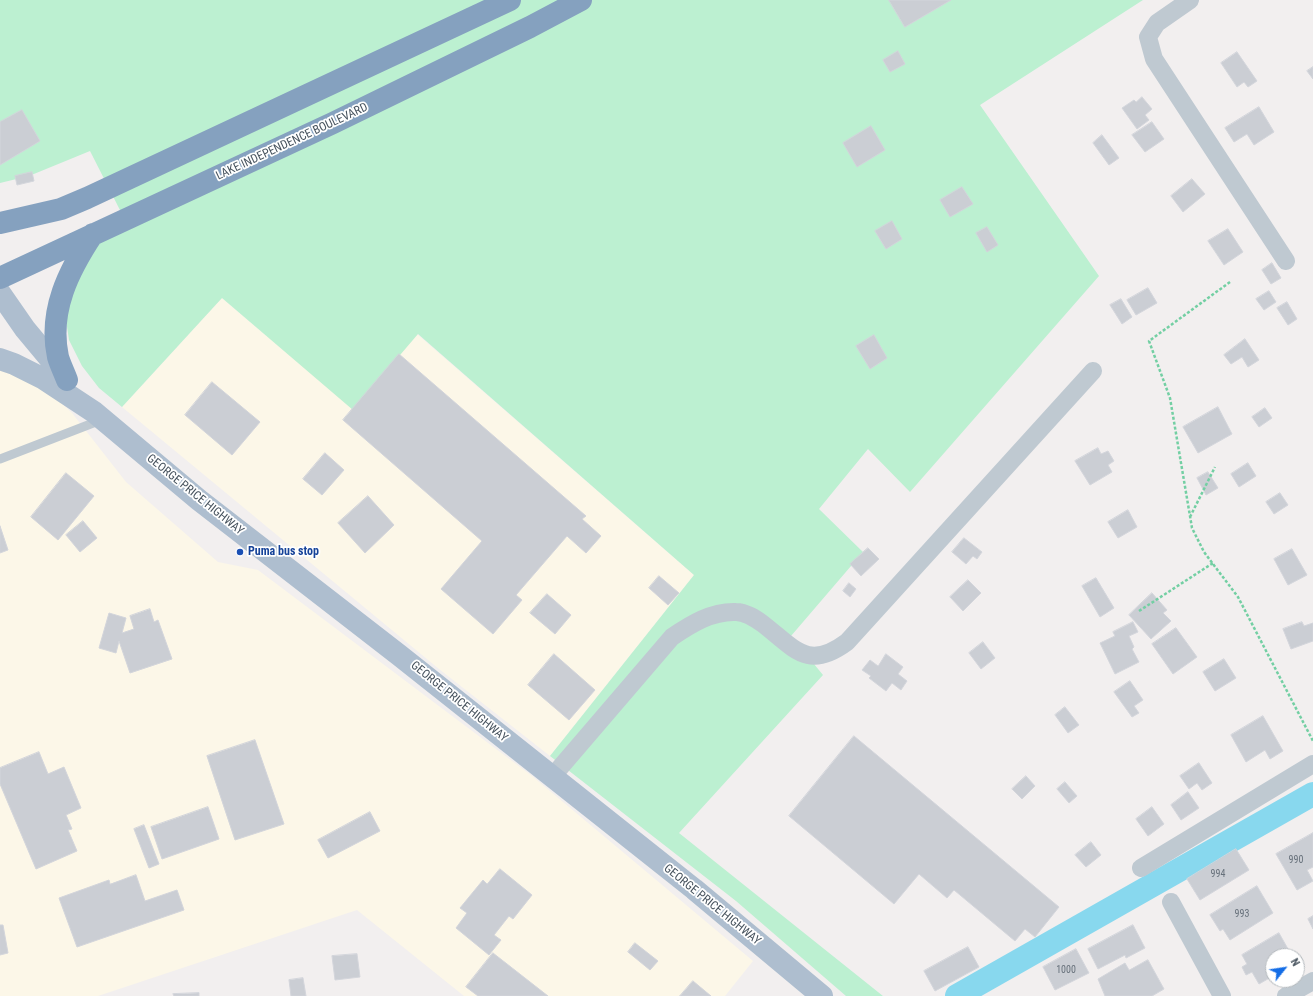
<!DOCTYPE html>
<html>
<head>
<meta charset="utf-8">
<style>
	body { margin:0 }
	#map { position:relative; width:1313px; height:996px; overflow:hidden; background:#f2efef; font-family:"Roboto Condensed",sans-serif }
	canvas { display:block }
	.north { position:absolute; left:1265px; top:948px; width:40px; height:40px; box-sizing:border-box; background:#fff; border:1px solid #b5babe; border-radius:50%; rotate:60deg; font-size:11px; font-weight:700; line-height:16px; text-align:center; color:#46525d }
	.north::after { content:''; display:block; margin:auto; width:14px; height:18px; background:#146de6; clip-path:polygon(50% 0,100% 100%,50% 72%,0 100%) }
</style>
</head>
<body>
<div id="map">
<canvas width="1313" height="996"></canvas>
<div class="north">N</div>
</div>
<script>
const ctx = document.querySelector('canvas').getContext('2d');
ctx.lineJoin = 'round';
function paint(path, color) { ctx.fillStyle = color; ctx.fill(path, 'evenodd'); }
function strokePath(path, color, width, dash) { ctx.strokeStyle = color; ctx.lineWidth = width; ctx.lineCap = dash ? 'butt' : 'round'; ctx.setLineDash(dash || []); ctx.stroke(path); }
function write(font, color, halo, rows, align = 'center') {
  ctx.font = font + ' "Roboto Condensed",sans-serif'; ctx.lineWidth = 3.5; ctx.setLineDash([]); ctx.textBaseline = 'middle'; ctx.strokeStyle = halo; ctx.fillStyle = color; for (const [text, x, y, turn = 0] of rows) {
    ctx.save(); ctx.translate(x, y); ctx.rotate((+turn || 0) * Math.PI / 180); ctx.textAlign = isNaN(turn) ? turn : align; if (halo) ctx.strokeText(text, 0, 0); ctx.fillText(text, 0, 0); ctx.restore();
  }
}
paint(new Path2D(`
	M222 298 282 349 417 334 694 575 550 756 439 669 122 407Z
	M0 356 24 368 72 413 126 482 218 562 258 570 532 776 753 961 725 996H464L357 910 98 996H0Z`), '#fcf7e8');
paint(new Path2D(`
	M0 0H1143L980 105 1099 276 910 492 868 449 819 509 863 552 791 636 823 675 679 833 883 996H846L736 901 550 756 694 575 418 334 353 410 222 298 122 407 99 388 82 366 69 340 65 313 83 245 124 218 90 151 29 176 0 183Z`), '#bcf0d1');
strokePath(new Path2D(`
	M957 996 1313 794`), '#88d8ee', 24);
const building = new Path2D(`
	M889 0H951L905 27Z
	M898 51 905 64 890 72 883 60Z
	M1237 52 1257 81 1248 87 1244 82 1237 87 1221 63Z
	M1313 67V79L1307 71Z
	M1142 97 1152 109 1145 115 1149 120 1137 129 1122 108 1134 100 1136 102Z
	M1259 107 1274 132 1254 145 1247 134 1234 142 1225 128Z
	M22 110 40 141 0 165V122Z
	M1152 122 1164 139 1145 152 1132 135Z
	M871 126 885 150 857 167 843 143Z
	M1102 135 1119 158 1109 165 1093 143Z
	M32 172 34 181 17 185 15 176Z
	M1192 179 1205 194 1183 212 1171 196Z
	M962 187 973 204 950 217 940 200Z
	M892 221 902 239 886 249 875 231Z
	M987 227 998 245 987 252 976 233Z
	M1228 229 1243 252 1224 265 1208 241Z
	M1272 263 1281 278 1271 284 1262 270Z
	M1148 288 1157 303 1136 315 1127 300Z
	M1269 291 1276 302 1264 310 1256 299Z
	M1121 299 1132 317 1122 324 1110 305Z
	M1287 302 1297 319 1288 325 1277 308Z
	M874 335 887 358 870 369 856 346Z
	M1245 339 1259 360 1248 367 1242 357 1231 364 1224 355Z
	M399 354 586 516 582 519 601 536 586 553 567 536 516 595 522 600 493 634 441 589 482 541 343 420Z
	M212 382 260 422 232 455 185 415Z
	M1218 407 1232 434 1198 453 1183 427Z
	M1265 408 1272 418 1259 427 1252 417Z
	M1098 448 1101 454 1108 451 1114 461 1108 465 1112 472 1090 485 1075 461Z
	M325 453 344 470 322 495 303 479Z
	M1248 463 1256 476 1239 487 1231 474Z
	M1208 472 1218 488 1206 495 1197 478Z
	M66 473 94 496 58 540 31 517Z
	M1280 493 1288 505 1274 514 1266 502Z
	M368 496 394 525 365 553 338 523Z
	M1128 510 1137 527 1118 538 1108 522Z
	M83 521 97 538 80 552 66 535Z
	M0 526 8 550 0 553Z
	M964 538 982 552 977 559 973 556 966 564 952 552Z
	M868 548 879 559 861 576 850 564Z
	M1292 549 1307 575 1288 585 1274 559Z
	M659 576 679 593 668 605 649 588Z
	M1096 578 1114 608 1100 617 1082 586Z
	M968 580 981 593 963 611 950 597Z
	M849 583 856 589 850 597 843 591Z
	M1152 593 1167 610 1163 613 1171 621 1151 639 1129 615Z
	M547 594 571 615 555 634 530 613Z
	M150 609 154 622 158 620 172 659 130 673 119 641 116 653 99 648 109 613 126 618 122 633 134 629 130 616Z
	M1133 622 1138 632 1129 636 1134 647 1132 649 1139 662 1115 674 1100 643 1115 636 1113 632Z
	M1302 622 1304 626 1313 623V641L1291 649 1283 629Z
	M1176 628 1197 657 1173 674 1152 644Z
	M983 642 995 658 981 669 969 653Z
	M554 654 595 690 569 720 528 685Z
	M886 654 903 667 898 674 907 681 901 690 892 683 886 691 869 678 871 676 862 670 870 660 878 666Z
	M1224 659 1236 678 1215 691 1203 672Z
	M1130 681 1143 700 1134 706 1139 713 1132 717 1114 692Z
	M1065 707 1079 725 1068 733 1055 715Z
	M1263 716 1283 751 1270 759 1265 750 1246 762 1231 735Z
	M854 736 1059 907 1035 937 1025 929 1015 941 954 890 947 898 919 874 894 904 789 816Z
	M255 740 284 824 235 840 207 756Z
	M39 752 48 774 64 767 81 808 66 815 72 829 68 830 77 851 36 869 0 784V768Z
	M1199 763 1212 783 1202 790 1197 783 1189 789 1180 776Z
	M1026 776 1035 786 1022 799 1012 789Z
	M1065 782 1077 796 1069 803 1057 789Z
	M1188 792 1199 808 1181 820 1171 805Z
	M208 807 219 839 162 859 151 827Z
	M1152 807 1164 824 1148 836 1136 819Z
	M370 812 380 831 328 858 318 840Z
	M144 825 159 864 149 868 134 829Z
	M1313 833V867L1307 870 1313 881 1297 890 1276 854Z
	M1091 842 1101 855 1086 867 1075 855Z
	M1236 849 1249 870 1200 900 1187 879Z
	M500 869 532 895 513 919 509 916 494 935 501 940 489 955 456 928 467 913 460 908 483 880 487 884Z
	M136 875 145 901 177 890 184 910 77 947 59 898 109 880 110 884Z
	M1257 886 1273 913 1230 940 1223 929 1220 931 1210 915Z
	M1313 916V929L1308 919Z
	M0 925H3L8 953 0 955Z
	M1133 925 1145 948 1126 958 1125 955 1098 969 1088 949Z
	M1279 933 1292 956H1273V976L1259 984 1252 972 1246 975 1242 967 1247 964 1242 955Z
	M635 943 658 961 650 970 628 952Z
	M968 947 979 967 935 991 924 971Z
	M1076 949 1089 973 1055 990 1043 967Z
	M493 953 548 996H478L466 987Z
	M357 954 360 977 335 980 332 956Z
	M1148 960 1164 989 1152 996H1105L1098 979 1125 963 1129 970Z
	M303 978 306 996H291L289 980Z
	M693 981 711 996H680Z
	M199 993V996H174L173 994Z`);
paint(building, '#cbced4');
strokePath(building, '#d3d5db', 1);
strokePath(new Path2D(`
	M1230 282 1149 341 1170 398 1192 528 1204 552 1238 597 1313 741
	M1190 517 1215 467
	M1139 611 1213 563`), '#73cfa3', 2.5, [3, 2]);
strokePath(new Path2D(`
	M0 459 101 420`), '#bfc9d1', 9);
strokePath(new Path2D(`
	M1190 0 1157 23 1148 37 1154 59 1286 261
	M552 777 672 637C691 624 712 611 736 612 746 612 756 619 763 624 795 649 808 671 847 642L1093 371
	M1141 868 1313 764
	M1171 902 1222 996
	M1286 996 1313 981`), '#bfc9d1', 18);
strokePath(new Path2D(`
	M0 293 25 329 65 377
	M0 359 14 364 44 379 94 412 199 500 399 655 694 889 822 996`), '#aebecf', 22);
strokePath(new Path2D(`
	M0 223 61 209 87 198 510 0
	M0 278 333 123 530 27 581 0
	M67 380C64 372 60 364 58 357 48 311 69 270 93 234`), '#85a1bf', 22);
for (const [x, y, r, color] of [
	[240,552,4,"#1a4fb4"]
]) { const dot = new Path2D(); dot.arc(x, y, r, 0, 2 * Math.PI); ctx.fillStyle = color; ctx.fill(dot); strokePath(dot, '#fff', 1.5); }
write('10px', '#67717b', null, [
	["990",1296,860],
	["994",1218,874],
	["993",1242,914],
	["1000",1066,970]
]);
write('12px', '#46525d', '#fff', [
	["LAKE INDEPENDENCE BOULEVARD",292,142,-25],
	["GEORGE PRICE HIGHWAY",195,495,39],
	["GEORGE PRICE HIGHWAY",459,702,39],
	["GEORGE PRICE HIGHWAY",712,905,39]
]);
write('bold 12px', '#164399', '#fff', [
	["Puma bus stop",248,552]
], 'left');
</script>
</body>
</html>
